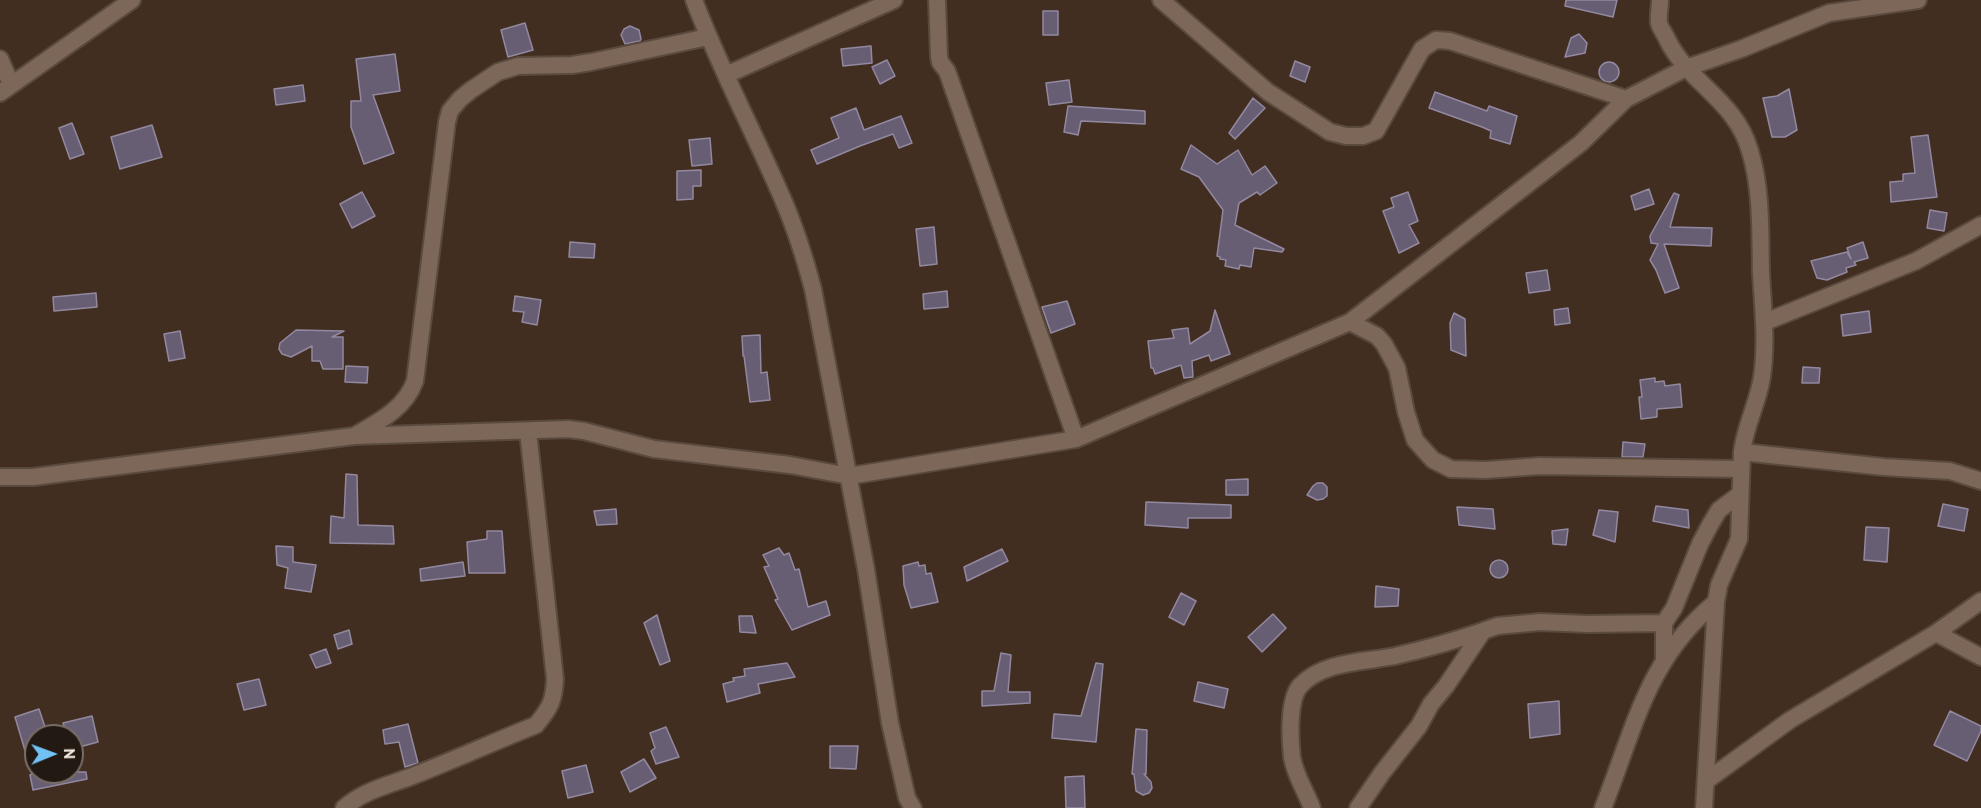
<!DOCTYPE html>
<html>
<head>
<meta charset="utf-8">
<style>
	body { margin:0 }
	#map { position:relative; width:1981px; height:808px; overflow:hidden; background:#412e21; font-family:"PT Sans",sans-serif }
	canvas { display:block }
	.north { position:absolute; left:24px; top:724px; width:60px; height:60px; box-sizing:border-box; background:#211912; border:2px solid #786e66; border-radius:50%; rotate:89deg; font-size:16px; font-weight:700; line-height:24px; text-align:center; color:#faeee5 }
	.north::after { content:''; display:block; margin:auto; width:21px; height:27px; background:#71c1f5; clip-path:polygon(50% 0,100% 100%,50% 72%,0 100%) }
</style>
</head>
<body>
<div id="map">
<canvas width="1981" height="808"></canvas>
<div class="north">N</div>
</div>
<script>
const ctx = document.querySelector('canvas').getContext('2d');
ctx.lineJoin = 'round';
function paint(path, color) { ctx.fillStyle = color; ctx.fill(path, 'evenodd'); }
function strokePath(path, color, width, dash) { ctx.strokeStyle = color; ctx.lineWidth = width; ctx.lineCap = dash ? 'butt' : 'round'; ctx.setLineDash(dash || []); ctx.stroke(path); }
const building = new Path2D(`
	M1566 0H1617L1613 17 1565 6Z
	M1043 11H1058V35H1043Z
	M525 23 533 50 508 57 501 30Z
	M630 26 639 30 641 39 640 41 625 44 621 35 624 29Z
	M1579 34 1587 43 1585 53 1565 57 1571 38Z
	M871 46 872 63 843 66 841 49Z
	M395 54 400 91 373 95 394 153 364 164 351 127V101H361L356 59Z
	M887 60 895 76 880 84 872 67Z
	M1295 61 1310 67 1305 82 1290 76Z
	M1599 72a10 10 0 1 1 20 0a10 10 0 1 1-20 0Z
	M1069 80 1072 102 1049 105 1046 83Z
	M303 85 305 101 276 105 274 89Z
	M1789 89 1797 130 1785 137H1772L1763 98 1777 96Z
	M1435 92 1487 111 1489 106 1517 116 1510 144 1490 138 1491 131 1482 127 1429 108Z
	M1253 98 1265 108 1235 139 1229 133Z
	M1068 106 1145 111V124L1081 121 1078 135 1064 132Z
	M856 108 864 130 901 116 912 143 899 148 893 134 860 146 817 164 811 150 839 138 831 118Z
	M72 123 84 154 70 159 59 128Z
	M152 125 162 157 120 169 111 137Z
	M1928 135 1937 197 1891 202 1890 182 1903 181V174L1915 173 1911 137Z
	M710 138 712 164 692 166 689 140Z
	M1191 145 1217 164 1238 150 1252 175 1265 166 1277 183 1260 195 1257 192 1239 203 1235 225 1284 249 1282 252 1254 248 1251 267 1240 265 1239 269 1225 266 1226 260 1220 259V257L1217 256 1223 210 1199 177 1181 169Z
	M701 170V186H693V199L677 200V171Z
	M1649 189 1654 204 1635 210 1631 196Z
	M362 192 375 216 352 228 340 204Z
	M1408 192 1418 221 1409 225 1419 243 1399 253 1383 211 1394 207 1391 198Z
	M1674 193 1679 195 1670 227 1712 228 1711 246 1664 244 1679 288 1665 293 1656 270 1650 260 1658 244 1651 243 1650 236Z
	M1930 210 1947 213 1944 231 1927 228Z
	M934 227 937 264 920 266 916 229Z
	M570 242 595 244 594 258 569 257Z
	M1863 242 1868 258 1854 262 1856 265 1846 268 1847 272 1827 280 1817 278 1811 261 1847 252 1851 259 1847 248Z
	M1547 270 1550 290 1529 293 1526 273Z
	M947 291 948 307 924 309 923 294Z
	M96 293 97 307 54 311 53 297Z
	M515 296 541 300 537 325 522 322 524 312 513 311Z
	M1067 301 1075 324 1051 333 1042 307Z
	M1568 308 1570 323 1555 325 1554 310Z
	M1215 310 1230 354 1211 361 1209 355 1192 361 1193 377 1184 378 1181 365 1155 374 1153 368H1151L1148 341 1174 338 1172 330 1188 328 1190 344 1210 331Z
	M1869 311 1871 332 1843 336 1841 315Z
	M1454 313 1465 319 1466 356 1451 350 1450 323Z
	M296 330 344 331 332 337H343V369H323L320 361H312V346L291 357 282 354 279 349 280 343Z
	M180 331 185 358 169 361 164 334Z
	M760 335 761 373 767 372 770 400 750 402 744 356H743L742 336Z
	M346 366 368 367 367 383 345 382Z
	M1803 367 1820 368 1819 383H1802Z
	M1655 378V382L1664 381 1665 386 1680 384 1682 407 1657 409V417L1641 419 1639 397H1642L1640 380Z
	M1623 442 1645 444 1643 457H1622Z
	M346 474 357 475 358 525 393 526 394 544 330 543 331 516 344 518Z
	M1248 479V495H1226V480Z
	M1317 483H1323L1327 487V496L1323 499 1317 500 1307 495 1313 486Z
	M1146 502 1231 505V518H1188V528L1145 525Z
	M1943 504 1968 509 1964 531 1938 526Z
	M1656 506 1688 510 1689 528 1653 521Z
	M1457 507 1493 509 1495 529 1459 525Z
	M616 509 617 524 597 525 594 511Z
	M1599 510 1618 512 1615 542 1593 535Z
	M1866 527 1889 528 1887 562 1864 560Z
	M1568 529 1566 545 1553 544 1552 531Z
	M487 531H502L505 573H469L467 542 487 539Z
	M276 546 293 547V562L316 565 311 592 285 588 288 568 277 565Z
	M779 548 784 555 789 553 795 570 799 569 808 607 826 601 830 615 792 630 775 600 778 599 764 567 769 566 763 555Z
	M1002 549 1008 561 967 581 964 567Z
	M1490 569a9 9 0 1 1 18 0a9 9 0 1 1-18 0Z
	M463 562 465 576 421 581 420 569Z
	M918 562 919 566 925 565 926 574 931 573 938 602 911 608 904 585 903 566Z
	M1376 586 1399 589 1398 606 1375 607Z
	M1181 593 1196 601 1184 625 1169 617Z
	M1273 614 1286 628 1262 652 1248 637Z
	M657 615 670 661 660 665 644 623Z
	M739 616H752L756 633 740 632Z
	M349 630 352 644 338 649 334 635Z
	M326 649 331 663 316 668 310 655Z
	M1001 653 1011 655 1008 692H1030V703L982 706V691H994Z
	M787 663 795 677 758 684 760 693 727 702 723 684 734 681 733 678 745 676 744 669Z
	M1096 663 1103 664 1096 742 1052 738 1054 714 1081 716Z
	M259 679 266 705 244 710 237 684Z
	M1198 682 1228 689 1224 708 1194 701Z
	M1559 701 1560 734 1530 738 1528 704Z
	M39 709 47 733 36 736V772H86L87 779 33 790 30 775 32 774 15 717Z
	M1950 711 1981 726V731L1967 761 1934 745Z
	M92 716 98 742 72 749V736H67L63 723Z
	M408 724 418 763 405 767 399 742 385 744 383 730Z
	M666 727 679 757 656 764 651 751 655 748 650 733Z
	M1136 729 1147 730 1146 774H1144L1151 782 1152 788 1149 793 1143 795 1136 791 1134 774H1132Z
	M830 746H858L856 769 830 768Z
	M644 759 656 778 630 792 621 772Z
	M586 765 593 792 568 798 562 771Z
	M1084 776 1085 808H1066L1065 777Z`);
paint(building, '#675e74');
strokePath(building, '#9289a0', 1.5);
const street = new Path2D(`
	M694 0C720 69 755 134 784 202 796 230 805 259 813 289L866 569 890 723 907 798 913 808
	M937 0 939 56 940 62 947 71 1076 439
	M1161 0 1268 92 1330 132 1346 136H1363L1376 131 1422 49 1436 40 1450 41 1626 99
	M1660 0C1660 7 1658 16 1659 23 1660 28 1665 34 1667 39 1689 84 1735 99 1750 151 1762 190 1760 232 1761 273 1763 308 1767 342 1762 377 1758 403 1745 426 1742 452L1739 539 1719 585 1716 602 1704 808
	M708 37 591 62 572 65 518 66 498 72 471 90 460 99 450 111 447 122 415 381C405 409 378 422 354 436L568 429 584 431 654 449 790 465 849 476 1076 439 1350 322 1581 143 1626 99 1686 68 1741 49 1829 13 1918 0
	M0 59 11 84
	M726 75 894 0
	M0 93 132 0
	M1350 322 1377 336 1384 344 1397 368 1406 412 1415 440 1433 460 1451 469 1486 470 1540 466 1741 469
	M1765 322 1916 261 1981 225
	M1742 452 1884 467 1950 471 1981 481
	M0 477H33L354 436
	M1936 633 1981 657
	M1664 659V623L1674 608 1700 544 1710 525 1719 510 1739 495
	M1706 781 1790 720 1936 633 1981 601
	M344 808C364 790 390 785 415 775 456 759 496 741 536 725 550 708 554 701 555 679L528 431
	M1312 808C1306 791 1295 776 1292 757 1290 739 1288 700 1300 686 1322 661 1365 662 1395 656 1425 649 1454 641 1483 631
	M1358 808 1382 773 1419 726 1431 704 1446 686 1483 631 1497 626 1540 622 1588 624 1664 623
	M1603 808C1634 730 1647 658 1716 602`);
strokePath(street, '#5a4a3e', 20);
strokePath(street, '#7c6758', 16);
</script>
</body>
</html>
